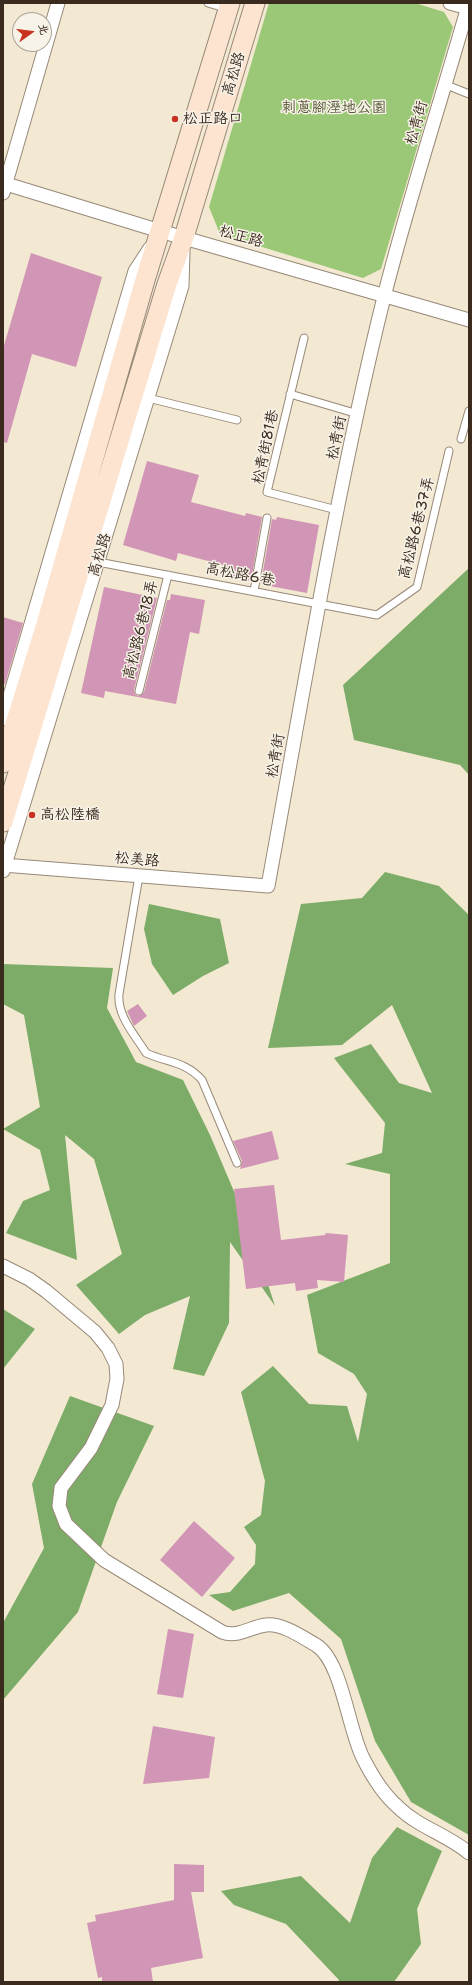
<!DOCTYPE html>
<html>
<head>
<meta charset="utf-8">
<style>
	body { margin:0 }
	#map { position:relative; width:472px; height:1985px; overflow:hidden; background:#f3e8d2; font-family:"Shantell Sans","LXGW WenKai TC",sans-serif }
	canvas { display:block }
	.frame { position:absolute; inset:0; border:4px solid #3b2a1e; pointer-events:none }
	.north { position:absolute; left:12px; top:12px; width:40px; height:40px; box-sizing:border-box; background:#f7f3e8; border:1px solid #aca397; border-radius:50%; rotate:76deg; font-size:11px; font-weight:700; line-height:16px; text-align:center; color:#3b2a1e }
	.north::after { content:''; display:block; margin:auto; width:14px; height:18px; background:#c8321e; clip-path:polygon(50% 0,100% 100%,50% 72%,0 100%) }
</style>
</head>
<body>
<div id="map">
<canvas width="472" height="1985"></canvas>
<div class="frame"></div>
<div class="north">北</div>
</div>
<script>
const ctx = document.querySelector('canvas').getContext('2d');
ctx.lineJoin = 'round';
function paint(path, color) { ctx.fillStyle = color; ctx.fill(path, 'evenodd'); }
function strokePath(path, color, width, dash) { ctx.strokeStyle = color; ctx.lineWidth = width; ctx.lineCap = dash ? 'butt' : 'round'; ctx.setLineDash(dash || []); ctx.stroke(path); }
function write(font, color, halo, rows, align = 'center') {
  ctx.font = font + ' "Shantell Sans","LXGW WenKai TC",sans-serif'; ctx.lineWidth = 3; ctx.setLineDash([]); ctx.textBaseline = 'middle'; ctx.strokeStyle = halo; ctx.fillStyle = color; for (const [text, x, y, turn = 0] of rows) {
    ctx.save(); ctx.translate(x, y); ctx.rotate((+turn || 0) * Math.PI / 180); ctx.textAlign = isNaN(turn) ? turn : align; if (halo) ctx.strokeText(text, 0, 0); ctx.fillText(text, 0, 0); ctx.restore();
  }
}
paint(new Path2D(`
	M269 3H415L444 12 453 27 381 269 363 278 220 234 209 207Z`), '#9bc876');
paint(new Path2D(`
	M469 568V775L460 765 354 740 343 685Z
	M385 872 439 886 469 915V1835L411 1802 375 1741 341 1639 289 1593 233 1611 209 1595 230 1592 255 1564 256 1545 244 1527 261 1515 265 1481 241 1392 273 1366 309 1404 347 1406 358 1442 367 1394 354 1374 318 1353 307 1295 390 1263V1174L345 1164 382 1153 385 1123 334 1058 371 1044 399 1083 432 1093 392 1005 342 1045 268 1048 301 904 362 898Z
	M149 904 220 919 229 963 203 976 173 995 152 964 144 929Z
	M3 964 113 968 107 1008 136 1062 183 1080 210 1135 250 1229 275 1306 230 1242 229 1323 204 1376 173 1369 190 1296 145 1315 119 1334 76 1285 122 1254 94 1159 65 1135 77 1260 6 1233 23 1201 50 1190 40 1150 3 1129 40 1107 24 1015 3 1004Z
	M3 1309 35 1329 3 1369Z
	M70 1396 154 1426 117 1502 78 1612 3 1700V1623L44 1548 32 1484Z
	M397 1827 442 1851 417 1909 421 1944 394 1982H338L339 1980 286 1924 234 1905 221 1891 301 1876 350 1923 372 1858Z`), '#7cac67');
paint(new Path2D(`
	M31 253 102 277 76 367 32 354 7 443 3 442V349Z
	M147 461 199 475 191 502 245 516 246 513 262 517 251 581 232 577 234 568 178 553 176 561 123 545Z
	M277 517 319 525 307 593 264 585 265 584 261 583 272 519 276 520Z
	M104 587 157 598 134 690 135 694 138 696 144 692 167 600H170L171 594 205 600 199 634 190 632 176 704 105 691 104 698 81 693Z
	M3 617 23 623 5 684H3Z
	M138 1004 147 1016 134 1026 127 1011Z
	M272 1131 279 1159 240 1169 242 1161 233 1141Z
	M274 1185 281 1240 325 1235 326 1233 348 1235 344 1282 317 1280 318 1288 296 1291 295 1283 246 1289 234 1189Z
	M194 1521 235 1558 202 1597 160 1560Z
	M168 1629 194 1634 183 1698 157 1694Z
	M153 1726 215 1737 209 1778 143 1784Z
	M174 1864 204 1865V1892H191L203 1958 151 1968 153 1982H102V1977L98 1978 87 1923 96 1921 95 1915 174 1900Z`), '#d196b5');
const lane = new Path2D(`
	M208 3 228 9
	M444 84 469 94
	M304 338 267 492 337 510
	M290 394 358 414
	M148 398 237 420
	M461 439 469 411
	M98 562 377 615 417 587 449 451
	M254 591 267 518
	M139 691 168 575
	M139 876 119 994C117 1016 135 1035 146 1053 168 1063 185 1061 202 1080L237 1163`);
const street = new Path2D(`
	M450 3 468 8
	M3 183 160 231 469 320
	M3 193 58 3
	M3 719 135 271 150 248
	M3 865 268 886C304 689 336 491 384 297 409 198 441 101 469 3
	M3 871 182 286 183 252
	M3 1266 29 1279 46 1291 95 1332 108 1348 116 1364 117 1379 112 1405 91 1448 61 1488 59 1506 66 1524 104 1560 222 1632C238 1638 250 1627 266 1625 282 1623 302 1637 316 1645 342 1661 348 1729 363 1758 372 1776 383 1794 398 1807 418 1827 448 1835 469 1853`);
const secondary = new Path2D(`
	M3 763 46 624 145 280 230 3
	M3 822 167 284 184 237 255 3`);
strokePath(lane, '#978978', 9);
strokePath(street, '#978978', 15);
strokePath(secondary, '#978978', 21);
strokePath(lane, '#fff', 7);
strokePath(street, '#fff', 13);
strokePath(secondary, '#fde4d1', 19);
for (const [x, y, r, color] of [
	[175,119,4,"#c8321e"],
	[32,815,4,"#c8321e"]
]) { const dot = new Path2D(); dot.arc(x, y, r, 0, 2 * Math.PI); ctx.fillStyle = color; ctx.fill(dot); strokePath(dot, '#f7f3e8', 1.5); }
write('15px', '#3b2a1e', '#f7f3e8', [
	["高松路",234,74,-73],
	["松青街",417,123,-74],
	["松正路",241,237,16],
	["松青街",337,438,-78],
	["松青街81巷",266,447,-78],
	["高松路6巷37弄",417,528,-76],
	["高松路",100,555,-73],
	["高松路6巷",240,575,11],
	["高松路6巷18弄",141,630,-76],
	["松青街",276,756,-80],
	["松美路",137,860,5]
]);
write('15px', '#585938', '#f7f3e8', [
	["刺蔥腳溼地公園",334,108]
]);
write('15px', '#3b2a1e', '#f7f3e8', [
	["松正路口",183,119],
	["高松陸橋",40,815]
], 'left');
</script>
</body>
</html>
